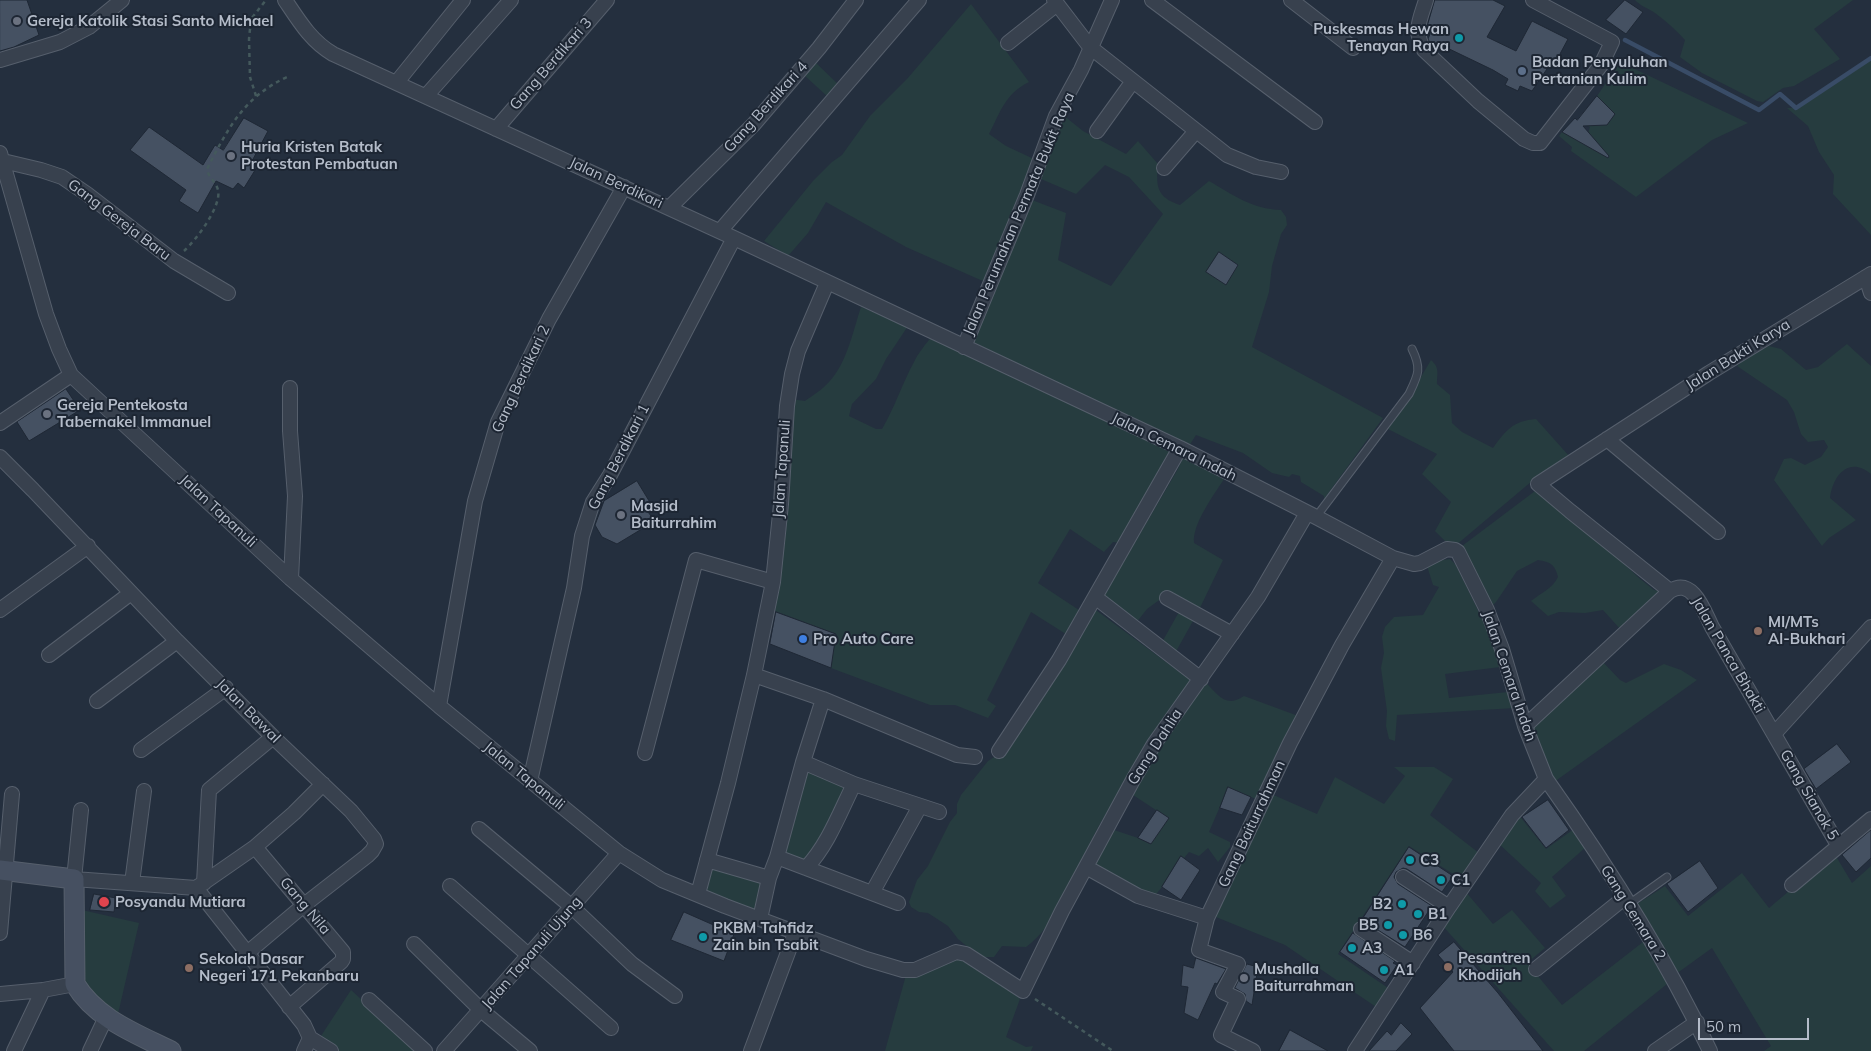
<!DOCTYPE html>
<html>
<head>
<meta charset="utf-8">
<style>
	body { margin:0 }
	#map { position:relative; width:1871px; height:1051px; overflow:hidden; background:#242f3e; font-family:Mulish,sans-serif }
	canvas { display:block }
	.scale { position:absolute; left:1698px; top:1018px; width:111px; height:22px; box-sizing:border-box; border:2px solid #b4bcc9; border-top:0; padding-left:6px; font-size:15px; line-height:18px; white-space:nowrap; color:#b4bcc9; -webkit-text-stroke:4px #1d2633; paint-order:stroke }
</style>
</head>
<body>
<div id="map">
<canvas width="1871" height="1051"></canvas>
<div class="scale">50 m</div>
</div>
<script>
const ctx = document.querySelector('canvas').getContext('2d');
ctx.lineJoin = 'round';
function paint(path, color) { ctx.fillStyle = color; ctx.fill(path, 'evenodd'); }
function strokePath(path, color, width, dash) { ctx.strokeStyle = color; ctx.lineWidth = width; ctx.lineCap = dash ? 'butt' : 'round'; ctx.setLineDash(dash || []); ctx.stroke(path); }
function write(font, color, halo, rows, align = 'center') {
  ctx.font = font + ' Mulish,sans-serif'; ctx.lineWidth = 4; ctx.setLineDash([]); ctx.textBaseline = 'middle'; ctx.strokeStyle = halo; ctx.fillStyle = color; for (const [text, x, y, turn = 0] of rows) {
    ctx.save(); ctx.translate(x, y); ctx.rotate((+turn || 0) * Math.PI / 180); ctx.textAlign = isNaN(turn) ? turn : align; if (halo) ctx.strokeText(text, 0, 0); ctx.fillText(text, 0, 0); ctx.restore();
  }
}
paint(new Path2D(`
	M1635 0H1853L1814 29 1840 59 1794 86 1783 88 1763 102 1757 101 1702 73 1680 57 1685 40C1676 30 1666 21 1655 13 1648 8 1640 6 1635 0Z
	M971 4 1029 82C1005 94 1001 111 989 134L1006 146 1036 160 985 282 906 247 826 202 808 233 788 256 764 241 813 181 832 162 842 155 870 116 907 79Z
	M1871 58V235L1833 194 1834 175 1819 152 1808 126 1787 108H1796Z
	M815 62 839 85 828 97 804 75Z
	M1620 62 1748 123 1712 140 1636 197 1571 151 1572 147 1559 136 1562 132 1588 133 1590 127 1579 121 1607 125 1615 114 1597 96Z
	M1063 115 1083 131 1126 154 1138 141 1158 164C1156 186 1156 197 1180 205L1209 181C1233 195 1252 209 1281 210L1286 217 1287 225 1281 234 1272 266 1269 292 1252 347 1383 418 1324 499V496L1301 482 1300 476 1292 474 1289 477 1272 473 1243 453 1196 435 1189 446 973 342 1032 200 1066 213 1058 260 1111 286 1163 214 1129 177 1105 165 1076 194 1041 179Z
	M861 307 908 326 886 359 876 379 852 404 849 416 876 429H882C895 407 902 384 914 362 918 353 926 344 932 336L1004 371 1031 386 1144 438 1174 454 1123 543 1113 542 1104 552 1070 529 1038 583 1082 612 1069 636 1031 612 987 700 996 706 988 718 955 705H930L831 668 836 634 775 611 785 535 791 399 805 401C813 395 822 390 829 382 847 363 853 331 861 307Z
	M1847 344 1871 366V474C1849 456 1833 475 1830 498L1856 520 1829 538 1822 546 1774 480 1784 459 1791 458 1805 465 1821 457 1828 447 1824 440 1808 442 1801 434 1794 412 1787 400 1737 366 1750 355 1769 346 1781 349 1806 370 1818 367Z
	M1431 360C1440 368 1437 373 1437 384L1450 395 1452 423 1462 432 1493 448C1506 430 1513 421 1536 419L1570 457 1538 476 1455 546 1445 541 1435 531 1451 502 1422 474 1437 454 1388 429 1405 404Z
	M1183 457 1224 479C1214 495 1192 524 1194 543L1223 560 1198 612 1174 655 1161 644 1180 610 1162 598 1147 609 1136 623 1116 608 1104 595 1178 469Z
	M1535 491 1540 492 1578 527 1588 532 1618 558 1639 578 1654 590 1660 591 1621 630 1603 610 1585 613 1559 612 1548 616 1531 601C1541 593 1552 589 1558 577 1555 564 1550 562 1538 560L1517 571 1496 602 1489 609 1458 549Z
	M1450 559 1456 565 1489 633 1500 667 1445 674 1449 698 1508 692 1515 708 1397 715 1395 741 1389 739 1386 726 1387 711 1381 668 1384 653 1382 637 1385 627 1394 617 1423 615 1439 587 1433 585 1427 566 1436 561Z
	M1089 605 1193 682C1169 718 1142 753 1120 790 1110 808 1098 825 1090 844 1074 876 1056 926 1026 947L1002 946 994 957H980L958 939 948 926 928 913 919 912 911 907 909 902 917 880 928 866 950 822 957 813V804L961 795 988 761 1002 752Z
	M1602 661 1620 680 1626 683 1664 664 1681 670 1697 680 1554 782 1531 727Z
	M1205 682C1218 694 1225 709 1244 696L1301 717 1259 800 1228 788 1209 832 1230 842V847L1218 862 1208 848 1199 856 1189 852 1184 858 1181 856 1162 887 1153 898 1092 867 1111 829 1138 838 1150 844 1168 818 1130 793 1155 750Z
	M1394 767H1434L1453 779 1430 815 1479 853 1461 879 1409 846 1338 954 1394 992 1382 1011 1285 945 1211 915 1269 793 1317 814 1335 777 1384 804 1405 776Z
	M806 771 847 787 812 858 807 861 782 852Z
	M1518 814 1546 849 1574 829 1586 847 1552 877 1566 896 1550 908 1535 891 1541 883 1498 843Z
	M1834 853 1852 883 1871 866V1051H1764L1771 1046 1712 948 1676 974 1634 906 1665 886 1688 916 1742 873 1769 908Z
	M712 866 764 881 754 910 704 892Z
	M1465 891 1493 924 1512 910 1545 948 1527 963 1562 1005 1643 942 1667 984 1584 1051H1554L1442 925Z
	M82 910 139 923 118 1014 89 996 84 975Z
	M959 954 1008 988 1020 999 1006 1037 1026 1047 1033 1046 1031 1051H885L906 975Z
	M351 990 418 1051H339L319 1039Z`), '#263c3f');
strokePath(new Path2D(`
	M1625 40 1759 110 1780 94 1796 108 1871 58`), '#394c67', 4.5);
const building = new Path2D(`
	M0 0H27L39 35 14 47 0 51Z
	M1435 0H1493L1505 6 1487 37 1516 51 1532 21 1568 39 1553 67 1549 66 1532 91 1520 86 1518 91 1505 85 1508 79 1493 70 1441 45 1438 48 1431 45 1428 39 1430 34 1427 32V27Z
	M1625 0 1643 12 1626 34 1606 20Z
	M1597 96 1615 114 1607 125 1583 126 1609 156 1608 158 1562 132 1575 118 1577 120Z
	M244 118 268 131 251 163 257 167 244 188 238 183 233 189 216 181 198 213 179 201 186 190 130 150 149 127 203 165 215 145 223 150Z
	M1219 252 1238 265 1226 285 1206 272Z
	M66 389 80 410 29 441 17 422Z
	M637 481 654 509 648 512 655 521 617 544 602 537 595 525 604 501Z
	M776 612 836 634 831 668 770 644Z
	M1837 744 1851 762 1816 789 1804 769Z
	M1228 787 1251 797 1242 815 1220 808Z
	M1548 800 1569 830 1546 848 1522 817Z
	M1157 810 1169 818 1151 844 1138 838Z
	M1871 830V858L1856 872 1842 855Z
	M1409 847 1453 876 1442 892 1407 869 1403 868 1396 872 1394 877 1398 884 1432 906 1405 947 1362 920Z
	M1181 856 1200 870 1181 900 1162 887Z
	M1700 861 1718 888 1688 912 1667 884Z
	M94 894 116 898 114 912 90 910Z
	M684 912 734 934 724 961 671 940Z
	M1353 933 1395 961 1393 963 1397 965 1385 983 1340 952Z
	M1454 942 1498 993 1543 1051H1454L1420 1008 1453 972 1438 955Z
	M1196 958 1226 969 1217 984 1215 983 1198 1020 1184 1013 1188 987 1181 986 1183 965 1193 968Z
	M1247 964 1258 967 1252 1005 1246 1001 1245 994 1235 988Z
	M1401 1023 1412 1034 1396 1051H1369L1387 1031 1391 1035Z
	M1290 1030 1328 1051H1279Z`);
paint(building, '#455162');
strokePath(building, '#1f2835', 1);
const lane = new Path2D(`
	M1316 517 1409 394C1418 375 1422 369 1412 349
	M1629 904 1667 877`);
const street = new Path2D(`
	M285 0C299 21 311 41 333 54L734 238 1180 448 1316 517 1393 558 1414 564 1420 563 1447 549 1455 550 1458 552 1487 610 1502 649 1525 726 1546 779 1512 815 1449 907 1355 1051
	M1054 0 1090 47 1227 155 1256 167 1281 172
	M1152 0 1315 122
	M1291 0 1353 48
	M1426 0C1420 20 1413 31 1424 50L1478 101 1524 139 1533 143H1540L1601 65 1612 42 1533 0
	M1008 43 1057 4
	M0 60 60 42 89 27 122 0
	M397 82 463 0
	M426 96 511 0
	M496 129 607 0
	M1097 131 1133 81
	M0 153 46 314 59 349 71 375 291 579 439 706 619 853 662 880 725 906 866 959 903 970H915L956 952 966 954 1023 991 1062 911 1133 780 1154 744 1258 597 1307 513
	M3 161 41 170 62 177 87 194 174 261 228 293
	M1164 168 1196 131
	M669 208 754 124 819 48 856 0
	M720 231 919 0
	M1866 277 1871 293
	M964 347 1027 195 1056 116 1081 70 1112 0
	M290 388V431L295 496 291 579
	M0 423 71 375
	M1607 439 1718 532
	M0 457 33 490 177 641 273 737 351 811 374 839 376 844 372 851 367 856 304 905 246 954
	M1670 591 1570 511 1538 484 1709 373 1871 274
	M1095 597 1201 679
	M1167 598 1232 634
	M0 610 88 546
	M49 655 131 593
	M754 675 823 699 957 755 975 757
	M97 701 177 641
	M439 706 475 501 498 422 549 319 624 187
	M1525 726 1670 591C1693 577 1704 611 1712 627L1838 845
	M1774 734 1871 627
	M141 750 226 688
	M999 751 1059 660 1180 448
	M645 753 696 560 773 582
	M803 762 854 784 939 812
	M1546 779C1607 865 1665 956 1710 1051
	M530 781 574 588 582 536 593 502 610 475 734 238
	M81 810 74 879 196 888 255 847 294 813 323 784
	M479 829 572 907 632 964 675 996
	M255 847 343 952V959L341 962 289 1007
	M777 857 898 903
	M707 860 769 878
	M1086 867 1138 896 1207 918
	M806 868C828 845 840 812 854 784
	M1403 877 1449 907
	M132 883 144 791
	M204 883 209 790 273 737
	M1792 885 1871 819
	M450 886 611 1028
	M196 888 304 1025 310 1038
	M872 893 920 806
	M698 894 728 783 754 675 773 582 781 504 787 406 792 374 798 351 827 283
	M760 919 769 878 777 857 803 762 823 699
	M1361 929 1413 963
	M0 933 12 794
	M414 944 481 1010 530 1051
	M1536 969 1624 898
	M0 994 43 990 75 984
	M369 1000 425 1051
	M310 1038 331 1051
	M14 1051 43 990
	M90 1051 106 1017
	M304 1051 310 1038
	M444 1051 619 853
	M751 1051 796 931
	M1253 1051 1221 1035 1238 999 1223 992 1238 964 1199 950 1207 918 1290 743 1342 645 1393 558
	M1655 1051 1697 1022`);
const secondary = new Path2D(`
	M0 870 74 879 75 984C96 1019 137 1034 171 1051`);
strokePath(lane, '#565f6c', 9);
strokePath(street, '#565f6c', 16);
strokePath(secondary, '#565f6c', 21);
strokePath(new Path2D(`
	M256 96 250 77 249 39 251 19 266 0
	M184 251C196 240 222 206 218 190 216 182 208 177 207 169 228 128 244 97 287 77
	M1035 999 1113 1051`), '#44595c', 2.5, [4, 4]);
strokePath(lane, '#38414e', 7);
strokePath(street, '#38414e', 14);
strokePath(secondary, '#465061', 19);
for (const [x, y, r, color] of [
	[17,21,5,"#6b7280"],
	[1459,38,5,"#0f9aa8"],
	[1522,71,5,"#5c6f8a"],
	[231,156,5,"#6b7280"],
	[47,414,5,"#6b7280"],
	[621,515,5,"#6b7280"],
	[1758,631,5,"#8d6e63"],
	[803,639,5,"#3f7fe0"],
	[1410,860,5,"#0f9aa8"],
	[1441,880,5,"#0f9aa8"],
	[104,902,6,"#e0444e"],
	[1402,904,5,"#0f9aa8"],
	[1418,914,5,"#0f9aa8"],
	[1388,925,5,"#0f9aa8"],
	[1403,935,5,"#0f9aa8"],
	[703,937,5,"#0f9aa8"],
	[1352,948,5,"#0f9aa8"],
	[1448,967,5,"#8d6e63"],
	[189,968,5,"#8d6e63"],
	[1384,970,5,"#0f9aa8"],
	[1244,978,5,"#6b7280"]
]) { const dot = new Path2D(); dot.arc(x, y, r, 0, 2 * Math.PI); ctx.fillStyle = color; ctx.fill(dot); strokePath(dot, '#1d2633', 2); }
write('bold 15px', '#b4bcc9', '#1d2633', [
	["Gereja Katolik Stasi Santo Michael",27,21],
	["Puskesmas Hewan",1449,29,"right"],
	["Tenayan Raya",1449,46,"right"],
	["Badan Penyuluhan",1532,62],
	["Pertanian Kulim",1532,79],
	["Huria Kristen Batak",241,147],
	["Protestan Pembatuan",241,164],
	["Gereja Pentekosta",57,405],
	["Tabernakel Immanuel",57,422],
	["Masjid",631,506],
	["Baiturrahim",631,523],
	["MI/MTs",1768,622],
	["Al-Bukhari",1768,639],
	["Pro Auto Care",813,639],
	["C3",1420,860],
	["C1",1451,880],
	["Posyandu Mutiara",115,902],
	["B2",1392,904,"right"],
	["B1",1428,914],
	["B5",1378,925,"right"],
	["PKBM Tahfidz",713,928],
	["Zain bin Tsabit",713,945],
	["B6",1413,935],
	["A3",1362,948],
	["Pesantren",1458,958],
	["Khodijah",1458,975],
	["Sekolah Dasar",199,959],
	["Negeri 171 Pekanbaru",199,976],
	["Mushalla",1254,969],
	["Baiturrahman",1254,986],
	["A1",1394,970]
], 'left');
write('15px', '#b4bcc9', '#1d2633', [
	["Gang Berdikari 3",551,64,-49],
	["Gang Berdikari 4",766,107,-48],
	["Jalan Berdikari",616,183,25],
	["Jalan Perumahan Permata Bukit Raya",1019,214,-67],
	["Gang Gereja Baru",119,220,37],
	["Jalan Bakti Karya",1738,355,-32],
	["Gang Berdikari 2",521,379,-65],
	["Jalan Cemara Indah",1174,447,26],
	["Gang Berdikari 1",619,457,-63],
	["Jalan Tapanuli",782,469,-86],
	["Jalan Tapanuli",218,511,43],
	["Jalan Panca Bhakti",1728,655,60],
	["Jalan Cemara Indah",1509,676,71],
	["Jalan Bawal",248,711,45],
	["Gang Dahlia",1155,747,-57],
	["Jalan Tapanuli",524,776,39],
	["Gang Sianok 5",1809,795,60],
	["Gang Baiturrahman",1252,824,-65],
	["Gang Nila",305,906,50],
	["Gang Cemara 2",1633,913,58],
	["Jalan Tapanuli Ujung",532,953,-49]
]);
</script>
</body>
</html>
